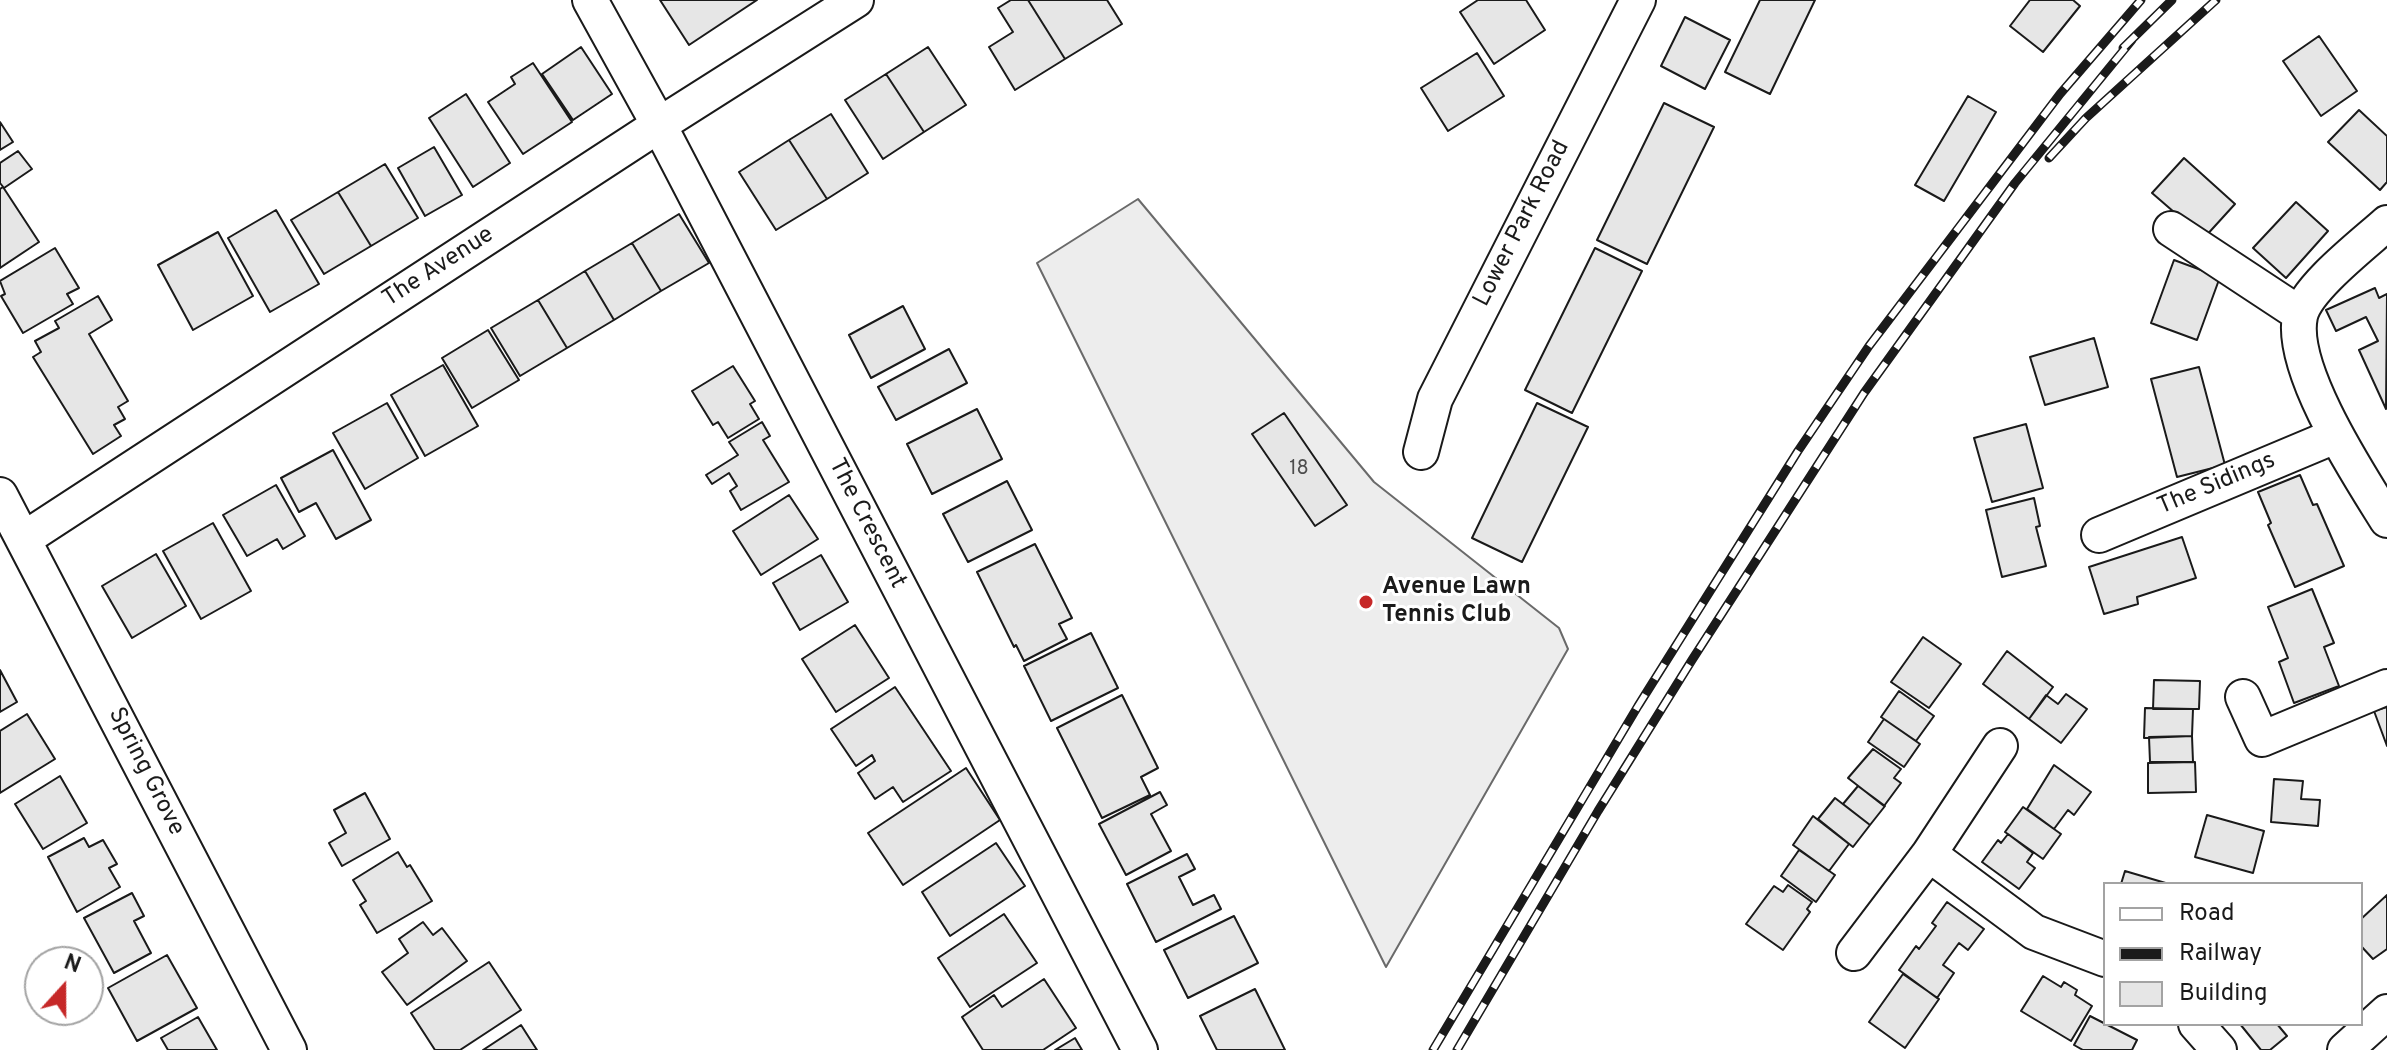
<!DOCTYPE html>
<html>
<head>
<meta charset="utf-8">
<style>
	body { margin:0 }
	#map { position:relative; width:2387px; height:1050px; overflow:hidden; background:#fff; font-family:Overpass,sans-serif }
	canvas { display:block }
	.legend { position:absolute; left:2103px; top:882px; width:260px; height:144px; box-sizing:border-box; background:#fff; border:2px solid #a3a3a3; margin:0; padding:10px 14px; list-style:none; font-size:24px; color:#1a1a1a }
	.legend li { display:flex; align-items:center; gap:16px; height:40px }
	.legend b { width:40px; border:2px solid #a3a3a3 }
	.north { position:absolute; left:24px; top:946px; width:80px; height:80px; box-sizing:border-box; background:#fff; border:2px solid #a3a3a3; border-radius:50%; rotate:21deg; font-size:22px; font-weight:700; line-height:32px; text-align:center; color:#1a1a1a }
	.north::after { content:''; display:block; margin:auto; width:28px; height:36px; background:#c62828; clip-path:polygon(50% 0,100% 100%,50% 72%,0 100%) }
</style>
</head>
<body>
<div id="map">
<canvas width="2387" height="1050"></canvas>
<ul class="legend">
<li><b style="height:10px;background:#fff"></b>Road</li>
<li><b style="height:10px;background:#1a1a1a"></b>Railway</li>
<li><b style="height:22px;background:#e6e6e6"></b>Building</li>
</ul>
<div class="north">N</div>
</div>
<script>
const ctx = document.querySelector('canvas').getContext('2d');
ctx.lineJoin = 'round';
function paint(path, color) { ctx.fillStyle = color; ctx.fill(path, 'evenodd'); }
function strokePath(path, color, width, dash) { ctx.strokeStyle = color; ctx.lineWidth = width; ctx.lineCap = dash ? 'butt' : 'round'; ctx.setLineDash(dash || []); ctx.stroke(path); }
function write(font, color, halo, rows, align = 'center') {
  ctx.font = font + ' Overpass,sans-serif'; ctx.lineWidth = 6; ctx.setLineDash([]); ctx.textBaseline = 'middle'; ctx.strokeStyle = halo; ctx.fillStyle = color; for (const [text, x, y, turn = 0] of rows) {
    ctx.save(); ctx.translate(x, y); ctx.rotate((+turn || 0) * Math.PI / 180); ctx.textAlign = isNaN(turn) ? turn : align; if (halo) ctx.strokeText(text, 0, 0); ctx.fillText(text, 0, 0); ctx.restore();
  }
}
const built = new Path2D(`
	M1138 199 1374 482 1559 628 1568 649 1386 967 1037 263Z`);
paint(built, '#ededed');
strokePath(built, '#6a6a6a', 2);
const building = new Path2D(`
	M660 0H757L689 45Z
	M1011 0H1028L1065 59 1015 90 989 47 1013 32 998 8Z
	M1028 0H1107L1122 24 1065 59Z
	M1478 0H1526L1545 30 1494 64 1460 12Z
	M1760 0H1815L1770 94 1725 72Z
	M2030 0H2073L2080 6 2043 52 2010 26Z
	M1685 17 1730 40 1705 89 1661 66Z
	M2319 36 2357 91 2321 116 2283 61Z
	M581 47 612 94 573 120 542 74Z
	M928 47 966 105 924 132 886 74Z
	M1477 53 1504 96 1448 131 1421 88Z
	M533 63 572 122 523 154 488 102 515 84 511 77Z
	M886 74 924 132 883 159 845 100Z
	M466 94 510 163 473 187 429 118Z
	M1968 96 1996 112 1944 201 1915 185Z
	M1664 103 1714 127 1647 264 1597 240Z
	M2359 110 2387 136V182L2380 190 2328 142Z
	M831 114 868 173 827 199 789 140Z
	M0 122 13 142 0 150Z
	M789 140 827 199 776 230 739 172Z
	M434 147 462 195 425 216 398 168Z
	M18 151 32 169 4 188 0 183V163Z
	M2184 158 2235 204 2204 238 2152 193Z
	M385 164 418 218 371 246 338 192Z
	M3 187 39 242 0 268V189Z
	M338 192 371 246 324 274 291 220Z
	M2296 202 2328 231 2286 278 2253 248Z
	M276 210 319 284 270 312 228 238Z
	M679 214 709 263 661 291 632 243Z
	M218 232 253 296 193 330 158 265Z
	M632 243 661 291 614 320 585 271Z
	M55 248 79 288 67 294 73 304 23 333 1 296 5 294 0 281Z
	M1595 248 1642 271 1572 413 1525 390Z
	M2174 260 2220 277 2197 340 2151 323Z
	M585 271 614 320 567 348 538 300Z
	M2375 288 2379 298 2387 294 2386 409 2359 350 2378 341 2366 317 2336 331 2326 310Z
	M98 296 112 320 89 334 128 401 118 407 125 419 114 425 121 436 93 454 33 357 41 352 35 341 59 328 55 321Z
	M538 300 567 348 520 376 491 328Z
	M903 306 925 349 871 378 849 335Z
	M488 330 519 380 472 408 442 358Z
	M2094 338 2108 387 2045 405 2030 357Z
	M949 349 967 383 896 420 878 387Z
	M443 365 478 426 425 456 391 395Z
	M733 366 755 401 750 404 759 419 728 438 718 422 713 425 692 391Z
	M2199 367 2225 465 2177 477 2151 379Z
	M387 403 418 458 365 489 333 433Z
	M1537 403 1588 427 1522 562 1472 538Z
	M977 409 1002 459 932 494 907 444Z
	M1284 413 1347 505 1315 526 1252 434Z
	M762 422 770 436 763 440 789 482 741 510 730 491 737 486 729 473 712 484 706 475 738 455 729 442Z
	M2026 424 2043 488 1992 502 1974 438Z
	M333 450 371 520 336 539 316 503 299 512 281 478Z
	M2300 475 2313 505 2317 504 2344 566 2295 587 2268 525 2271 523 2258 492Z
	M1007 481 1032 530 968 562 943 514Z
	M276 485 305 536 283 549 277 539 247 556 223 515Z
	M789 495 818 539 761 575 733 531Z
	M2034 498 2040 526 2036 527 2046 566 2002 577 1986 510Z
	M213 523 251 591 201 619 163 551Z
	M2182 537 2196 578 2137 597 2138 604 2104 614 2089 567Z
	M1035 544 1072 618 1059 624 1067 639 1024 661 1016 645 1014 647 977 572Z
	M156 554 186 606 132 638 102 586Z
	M821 555 848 602 800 630 773 583Z
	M2312 589 2334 643 2324 647 2339 686 2294 703 2279 662 2288 658 2268 607Z
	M855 625 889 678 836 712 802 659Z
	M1091 633 1118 688 1051 721 1024 666Z
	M1923 637 1961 664 1929 708 1891 682Z
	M2007 651 2053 687 2029 719 1983 684Z
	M0 670 17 702 0 712Z
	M2154 680 2200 681 2199 709H2153Z
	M895 687 951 771 903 802 893 787 875 799 858 773 875 761 872 755 856 766 831 729Z
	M1899 691 1934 716 1916 741 1881 717Z
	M2066 694 2087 709 2061 743 2029 719 2046 695 2058 704Z
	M1122 695 1158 768 1141 777 1150 795 1102 818 1057 728Z
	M2387 707V746L2374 711Z
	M2145 708 2193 709 2192 736 2144 738Z
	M27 714 55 759 0 793V731Z
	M1884 719 1920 744 1904 767 1868 742Z
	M2192 736 2193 762H2150L2149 737Z
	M1873 749 1901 769 1894 778 1901 783 1884 806 1848 778Z
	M2195 762 2196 792 2148 793V763Z
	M2054 765 2091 792 2074 815 2068 810 2054 829 2027 809Z
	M966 768 1000 820 903 885 868 833Z
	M60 776 87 823 43 849 15 804Z
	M2274 779 2303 781 2301 799 2320 800 2318 826 2271 822Z
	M1858 786 1885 806 1870 825 1843 804Z
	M1160 792 1167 805 1151 814 1171 851 1126 875 1099 824Z
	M365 793 390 839 342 866 329 843 346 833 334 810Z
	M1835 798 1870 825 1853 847 1818 819Z
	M2023 807 2061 834 2043 859 2005 832Z
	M2207 815 2264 831 2253 873 2195 857Z
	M1813 816 1849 844 1829 871 1793 845Z
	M2008 834 2033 853 2027 862 2035 868 2019 889 1982 862 1998 840 2001 843Z
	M84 838 89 847 103 840 117 864 109 868 120 887 77 912 48 857Z
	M996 843 1025 886 950 936 922 892Z
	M1799 850 1835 875 1816 902 1781 876Z
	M398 852 407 867 410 865 432 901 377 933 360 905 366 901 353 880Z
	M1187 854 1195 869 1179 877 1193 905 1214 895 1221 909 1156 942 1127 884Z
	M2125 871 2169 884H2121Z
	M1788 885 1812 902 1807 909 1810 912 1783 950 1746 924 1774 886 1783 892Z
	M132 893 144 916 134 921 151 953 114 973 84 918Z
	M2387 895V949L2373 959 2361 946V919Z
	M1947 902 1984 929 1968 950 1959 943 1943 965 1954 973 1937 998 1899 970 1916 946 1919 949 1936 926 1932 923Z
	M1004 914 1037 963 970 1007 938 958Z
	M1234 916 1258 963 1188 998 1164 950Z
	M423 922 433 935 442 928 467 961 407 1005 382 972 408 953 399 939Z
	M167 955 197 1008 137 1041 108 988Z
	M489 962 521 1010 460 1050H435L411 1013Z
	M1903 974 1939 999 1905 1048 1869 1022Z
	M2043 976 2061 987 2064 982 2077 990 2075 995 2092 1006 2071 1041 2021 1011Z
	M1044 979 1076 1028 1043 1050H983L962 1017 994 995 1002 1007Z
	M1255 989 1285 1050H1217L1200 1016Z
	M2090 1016 2137 1040 2132 1050H2083L2074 1045Z
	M198 1017 217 1050H168L161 1038Z
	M2240 1024H2277L2287 1036 2270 1050H2261Z
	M521 1025 537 1050H483Z
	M1075 1038 1082 1050H1055Z`);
paint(building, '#e6e6e6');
strokePath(building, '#1a1a1a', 2);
const street = new Path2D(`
	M590 0 659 125 1140 1050
	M2387 223C2365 243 2306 288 2300 316 2289 369 2359 475 2387 520
	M2171 229 2300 314
	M1421 452 1435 399 1638 0
	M0 495 289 1050
	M2099 535 2335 436
	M24 539 659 125 856 0
	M2243 697 2262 739 2387 687
	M1929 854 2034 932 2105 959
	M1854 953 1929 854 2000 746
	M2196 1024 2219 1050
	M2345 1050 2387 1012`);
strokePath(street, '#1a1a1a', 38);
strokePath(street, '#fff', 34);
const rail = new Path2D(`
	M2123 48 2172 0
	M2049 158 2086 118 2216 0
	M1433 1050 1638 706 1798 451 1869 346 2060 94 2141 0
	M1457 1050 1598 811 1692 660 1864 393 2015 183 2132 40`);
strokePath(rail, '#1a1a1a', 9);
strokePath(rail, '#fff', 6, [18]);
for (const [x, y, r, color] of [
	[1366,602,8,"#c62828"]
]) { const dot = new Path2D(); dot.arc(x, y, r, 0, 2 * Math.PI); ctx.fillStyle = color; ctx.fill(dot); strokePath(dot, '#fff', 3); }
write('20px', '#4d4d4d', null, [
	["18",1299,470]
]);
write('24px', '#1a1a1a', '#fff', [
	["Lower Park Road",1523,224,-63],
	["The Avenue",439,268,-33],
	["The Sidings",2217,485,-23],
	["The Crescent",866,524,63],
	["Spring Grove",145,772,63]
]);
write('bold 24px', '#1a1a1a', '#fff', [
	["Avenue Lawn",1382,588],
	["Tennis Club",1382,616]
], 'left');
</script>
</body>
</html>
